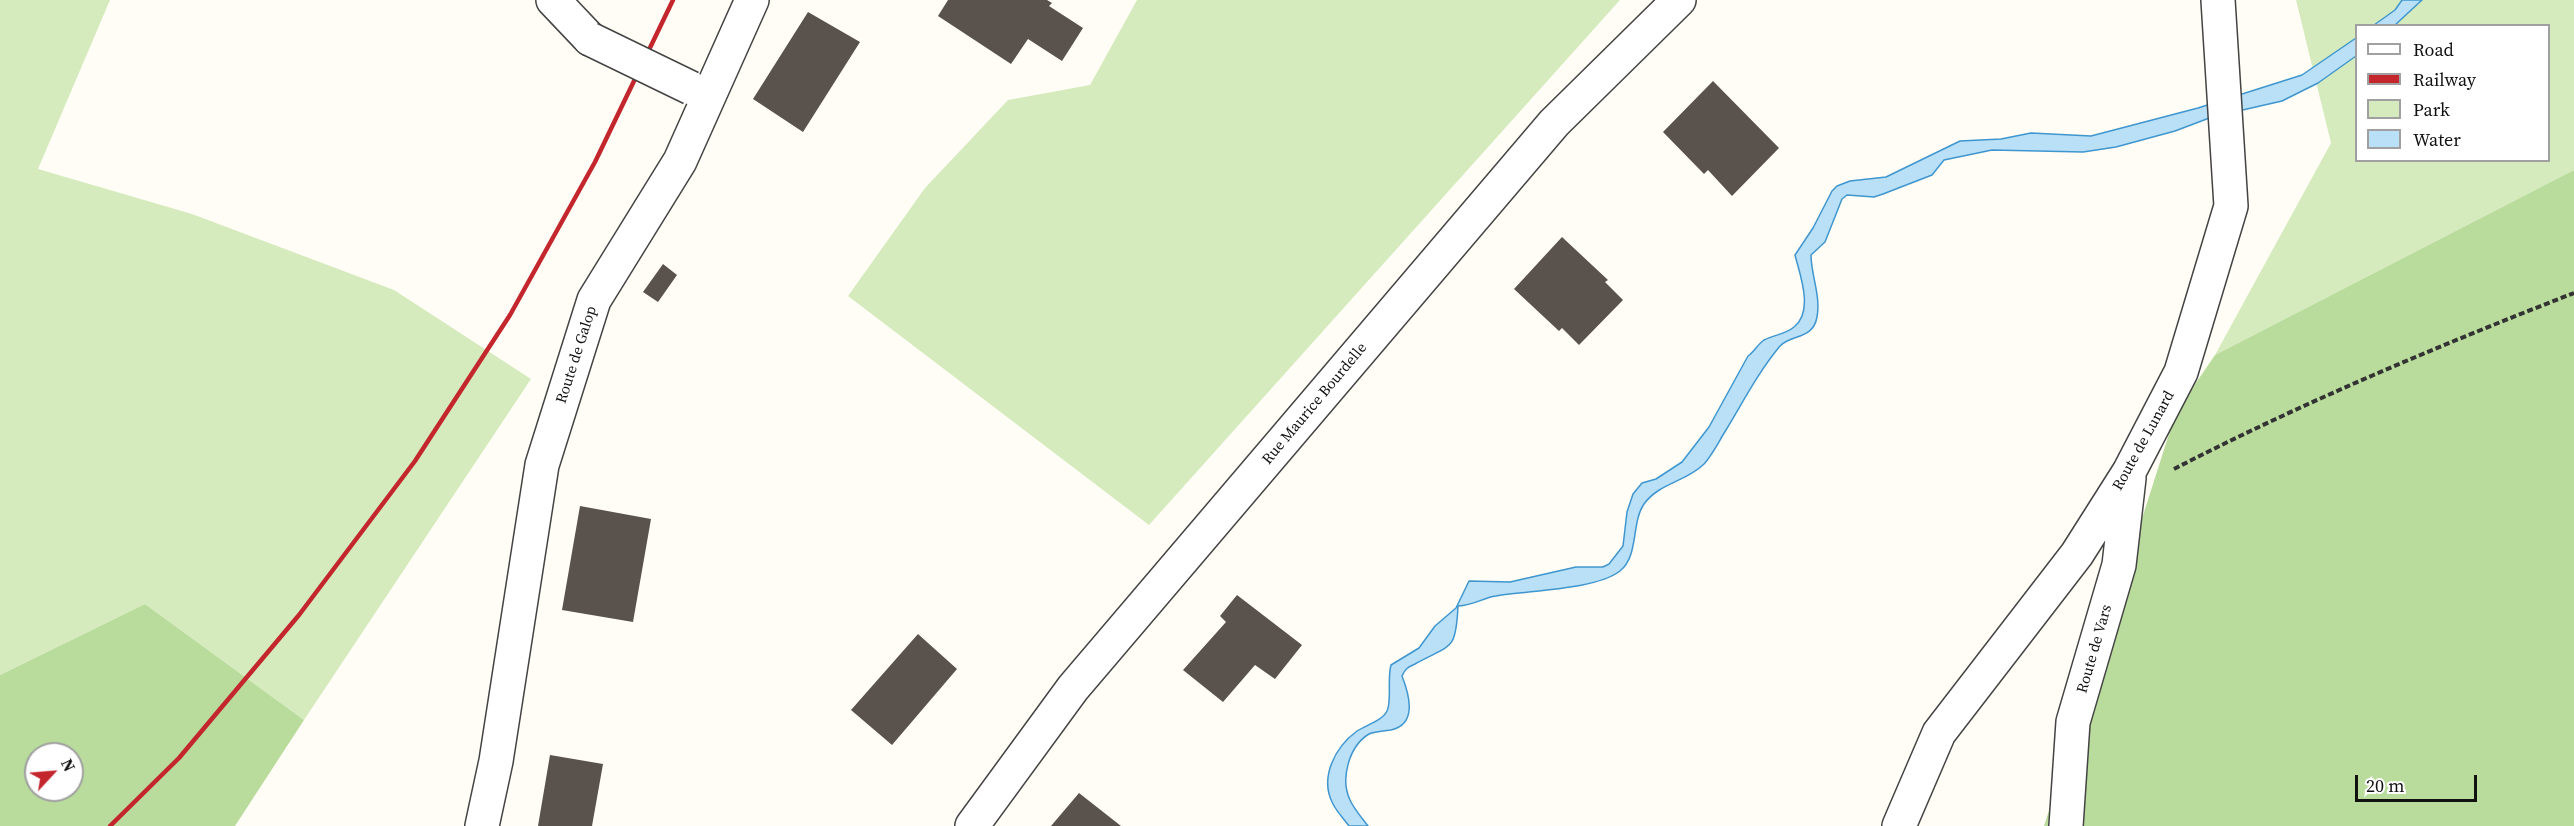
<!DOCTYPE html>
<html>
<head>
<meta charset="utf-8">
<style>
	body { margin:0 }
	#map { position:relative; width:2574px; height:826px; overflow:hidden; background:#fffdf5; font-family:"Source Serif 4",serif }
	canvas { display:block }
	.legend { position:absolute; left:2355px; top:24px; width:195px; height:138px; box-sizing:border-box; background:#fff; border:2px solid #a0a0a0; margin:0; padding:8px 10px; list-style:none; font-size:18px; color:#111 }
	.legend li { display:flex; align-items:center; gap:12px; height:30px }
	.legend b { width:30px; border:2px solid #a0a0a0 }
	.north { position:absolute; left:24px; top:742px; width:60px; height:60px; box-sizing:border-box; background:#fff; border:2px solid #a0a0a0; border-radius:50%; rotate:64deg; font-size:16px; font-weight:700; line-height:24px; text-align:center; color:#111 }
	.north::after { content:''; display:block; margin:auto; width:21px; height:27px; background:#c4262e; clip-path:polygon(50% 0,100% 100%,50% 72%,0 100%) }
	.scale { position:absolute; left:2355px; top:775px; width:122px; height:27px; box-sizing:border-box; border:3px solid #111; border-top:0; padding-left:8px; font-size:18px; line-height:21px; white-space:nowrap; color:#111; -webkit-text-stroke:4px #fff; paint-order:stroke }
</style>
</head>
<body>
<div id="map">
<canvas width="2574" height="826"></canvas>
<ul class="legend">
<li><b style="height:8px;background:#fff"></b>Road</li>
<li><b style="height:8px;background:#c4262e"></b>Railway</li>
<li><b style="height:16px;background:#d5ebbd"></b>Park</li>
<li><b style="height:16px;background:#b9e0f7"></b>Water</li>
</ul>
<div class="north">N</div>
<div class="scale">20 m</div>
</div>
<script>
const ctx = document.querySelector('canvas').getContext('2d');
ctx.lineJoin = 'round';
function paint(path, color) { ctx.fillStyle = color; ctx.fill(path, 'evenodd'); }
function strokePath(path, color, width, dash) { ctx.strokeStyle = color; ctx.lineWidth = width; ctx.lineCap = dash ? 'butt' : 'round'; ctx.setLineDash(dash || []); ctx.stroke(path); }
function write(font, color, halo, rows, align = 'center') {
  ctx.font = font + ' "Source Serif 4",serif'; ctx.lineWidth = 6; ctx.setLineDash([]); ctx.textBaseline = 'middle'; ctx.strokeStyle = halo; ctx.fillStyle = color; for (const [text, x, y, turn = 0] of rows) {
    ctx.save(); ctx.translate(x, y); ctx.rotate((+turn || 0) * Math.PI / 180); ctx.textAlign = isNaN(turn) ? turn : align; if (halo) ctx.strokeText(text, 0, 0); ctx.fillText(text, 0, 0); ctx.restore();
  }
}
paint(new Path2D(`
	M0 0H110L38 169 192 214 394 290 531 379 304 720 145 604 0 675Z
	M1137 0H1620L1149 525 848 296 925 188 1008 100 1090 85Z
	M2296 0H2574V170L2215 355 2331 143ZM2356 26H2548V160H2356Z`), '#d5ebbd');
paint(new Path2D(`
	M2574 170V826H2044L2176 412 2215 355Z
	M145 604 304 720 235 826H0V675ZM36 754H72V790H36Z`), '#b9dc9c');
const water = new Path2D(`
	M2402 0H2422L2395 25H2374L2395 10Z
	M2356 38V56L2318 83 2282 101 2212 117 2175 131 2116 147 2083 152 1992 150 1944 160 1932 175 1883 194 1874 197 1847 195 1842 199 1825 242 1811 255C1811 275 1821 296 1817 317 1813 340 1791 334 1780 346 1759 371 1743 402 1726 430 1719 441 1713 454 1704 464 1686 482 1659 483 1644 504 1631 523 1639 556 1620 571 1595 590 1529 590 1496 596 1482 598 1475 605 1458 606 1456 652 1451 644 1415 664 1408 667 1405 669 1402 676 1409 694 1418 724 1391 730 1384 731 1375 731 1369 734 1349 746 1340 779 1350 800 1354 809 1362 818 1368 826H1349C1344 819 1337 812 1333 804 1319 778 1335 747 1357 731 1366 725 1382 721 1387 711 1392 701 1387 679 1391 665L1419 648 1435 626 1456 608 1469 581 1510 582 1576 567H1603L1609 564 1623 546 1627 512 1633 494 1642 483 1656 479 1682 462 1709 427 1748 356C1754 352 1758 344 1764 340 1774 335 1786 334 1794 327 1814 311 1800 275 1795 255L1813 228 1832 191 1837 186 1850 181 1886 177 1960 141 2001 139 2031 133 2091 136 2198 108 2302 75Z`);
paint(water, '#b9e0f7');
strokePath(water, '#3f96cf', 1.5);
paint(new Path2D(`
	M948 0H1047L1052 3 1049 6 1083 28 1062 61 1028 39 1011 64 938 16Z
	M808 12 860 42 803 132 753 99Z
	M1713 81 1779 148 1732 196 1708 170 1704 174 1663 132Z
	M1562 237 1608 280 1605 282 1623 300 1579 345 1562 328 1559 331 1514 289Z
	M663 264 677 275 658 302 643 292Z
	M580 506 651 519 633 622 562 610Z
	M1237 595 1302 645 1275 679 1255 665 1223 702 1183 670 1226 622 1220 616Z
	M918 634 957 669 892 745 851 710Z
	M550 755 603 764 592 826H538Z
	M1079 793 1121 826H1051Z`), '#5a524d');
const minor = new Path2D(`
	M553 0 590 39
	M482 826 496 761 542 465 594 300 680 161 752 0
	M972 826 1073 688 1554 123 1679 0
	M1899 826 1939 733 2077 554 2129 472 2181 372 2231 206 2218 0
	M2066 826 2073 722 2119 565 2129 478`);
strokePath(minor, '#444', 36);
strokePath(new Path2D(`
	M2174 469C2304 402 2438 346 2574 293`), '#333', 4, [6, 3]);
strokePath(minor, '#fff', 33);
strokePath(new Path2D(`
	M110 826 179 758 299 615 415 461 510 315 595 162 673 0`), '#c4262e', 4.5);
const minorBridge = new Path2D(`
	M590 39 691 88`);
strokePath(minorBridge, '#444', 36, []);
strokePath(minorBridge, '#fff', 33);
write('15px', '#111', '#fff', [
	["Route de Galop",577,355,-72],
	["Rue Maurice Bourdelle",1315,404,-50],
	["Route de Lunard",2144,441,-61],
	["Route de Vars",2095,649,-74]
]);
</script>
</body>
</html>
